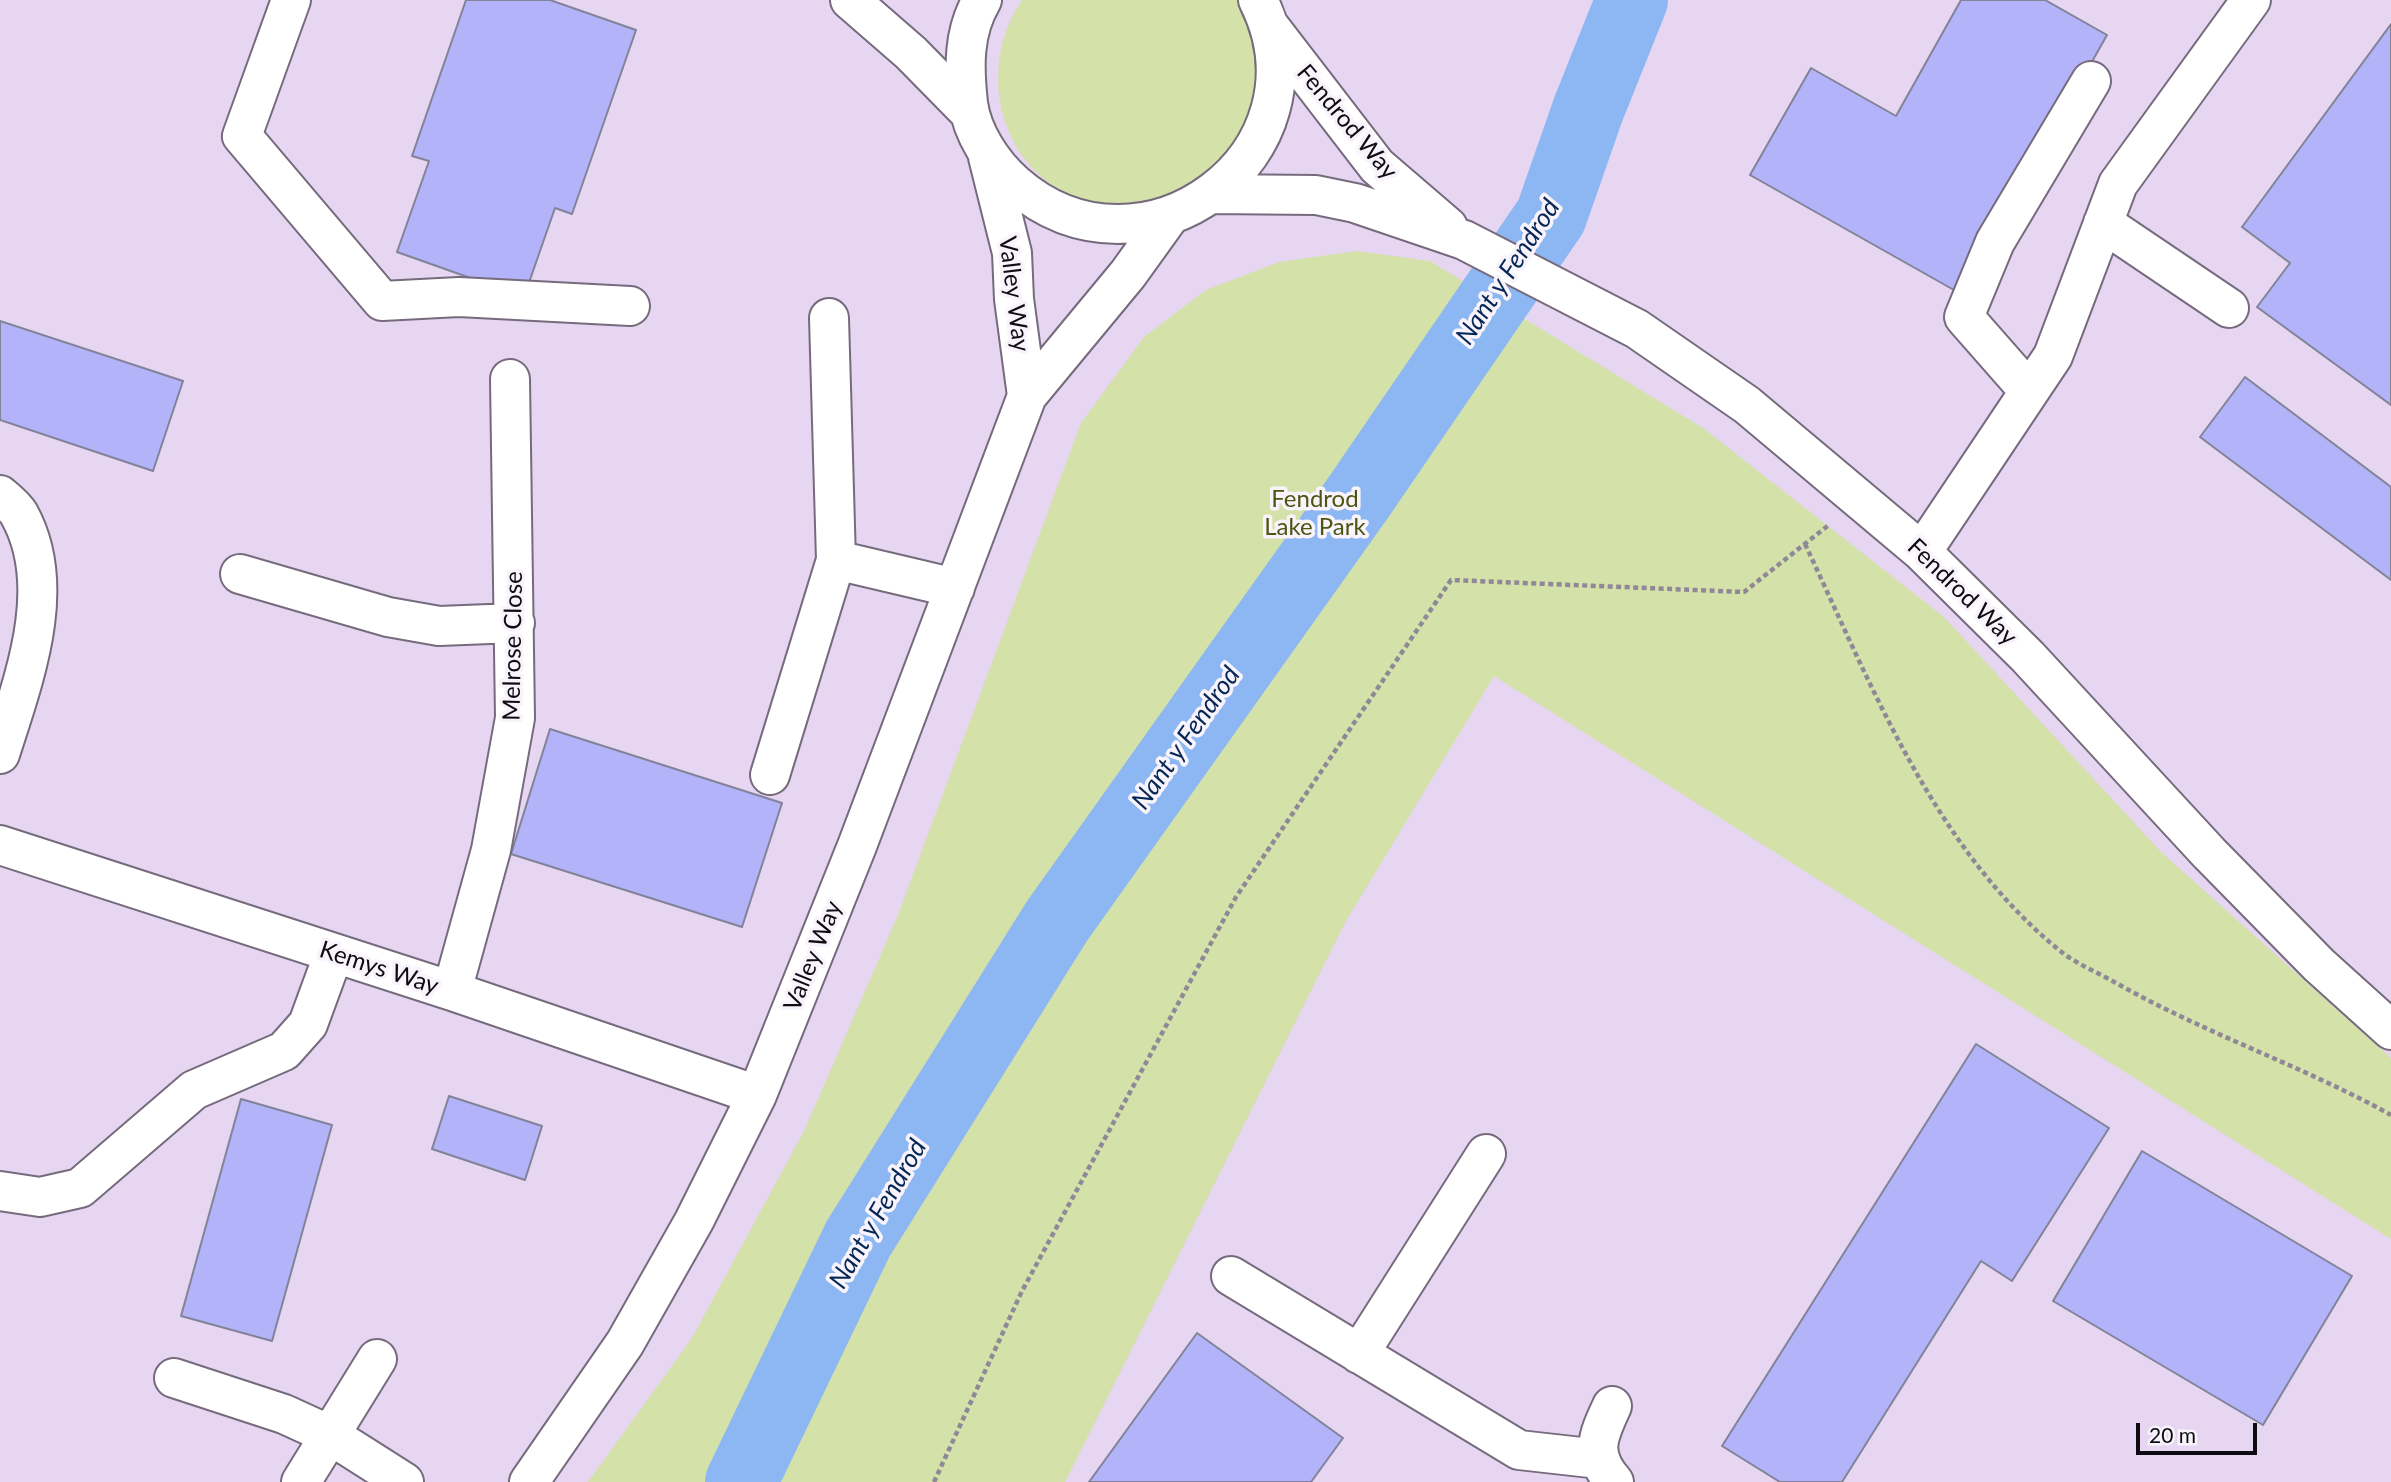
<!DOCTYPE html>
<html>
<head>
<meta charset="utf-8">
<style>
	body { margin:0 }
	#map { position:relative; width:2391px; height:1482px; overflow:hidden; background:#f0e3f9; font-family:Lato,sans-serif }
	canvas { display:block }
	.scale { position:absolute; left:2136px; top:1423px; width:121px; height:32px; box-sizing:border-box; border:4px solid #0f0b12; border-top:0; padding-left:9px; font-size:21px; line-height:24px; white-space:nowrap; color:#0f0b12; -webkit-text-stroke:5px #f9f4fc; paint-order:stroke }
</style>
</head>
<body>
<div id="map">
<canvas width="2391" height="1482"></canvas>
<div class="scale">20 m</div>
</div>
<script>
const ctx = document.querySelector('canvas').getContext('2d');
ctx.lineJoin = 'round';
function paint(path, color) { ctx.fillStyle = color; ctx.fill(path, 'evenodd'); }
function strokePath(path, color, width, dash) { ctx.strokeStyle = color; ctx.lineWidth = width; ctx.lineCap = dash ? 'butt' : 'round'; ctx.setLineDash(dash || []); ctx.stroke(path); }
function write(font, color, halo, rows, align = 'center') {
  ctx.font = font + ' Lato,sans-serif'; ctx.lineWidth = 7; ctx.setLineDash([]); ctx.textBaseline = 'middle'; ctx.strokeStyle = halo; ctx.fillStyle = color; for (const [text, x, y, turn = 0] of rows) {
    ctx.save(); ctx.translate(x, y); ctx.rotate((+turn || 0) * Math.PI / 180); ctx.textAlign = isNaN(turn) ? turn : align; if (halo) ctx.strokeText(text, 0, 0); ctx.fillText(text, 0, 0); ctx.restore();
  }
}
paint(new Path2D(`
	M0 0H2391V1482H0Z`), '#e6d6f1');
paint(new Path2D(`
	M1022 0H1244L1267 50 1259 131 1165 210C1140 207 1103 209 1080 201 1072 199 1064 192 1057 188 993 148 981 60 1022 0Z
	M1357 251 1430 261 1703 428 1944 617 2161 852 2391 1058V1239L1494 676 1346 921 1065 1482H588L692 1338 805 1129 898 915 1081 423 1144 337 1206 290 1279 262Z`), '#d4e1a9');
strokePath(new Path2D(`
	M741 1482 858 1239 1057 921 1358 498 1551 216 1588 110 1632 0`), '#8db7f3', 72);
const building = new Path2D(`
	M466 0H550L636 30 572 214 555 208 524 297 397 252 429 161 412 156Z
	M1961 0H2045L2107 35 1961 294 1750 175 1811 68 1896 116Z
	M2391 24V405L2257 307 2290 263 2242 227Z
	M0 321 183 381 153 471 0 420Z
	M2245 377 2391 487V580L2200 437Z
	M550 729 782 803 742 927 511 854Z
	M1976 1044 2109 1128 2012 1281 1981 1261 1842 1482H1780L1722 1446Z
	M449 1096 542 1126 525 1180 432 1149Z
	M241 1099 332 1125 272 1341 181 1316Z
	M2142 1151 2352 1276 2263 1425 2053 1301Z
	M1197 1333 1343 1438 1311 1482H1089Z`);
paint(building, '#b2b3f8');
strokePath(building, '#828398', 2);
const minor = new Path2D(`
	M291 0 242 136 382 301 459 297 630 306
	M850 0 911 53 969 112
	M982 0C963 32 964 67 968 103 972 133 992 164 1015 184 1143 296 1335 153 1258 0
	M1270 27 1377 166 1448 227
	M988 157 1012 253 1014 299 1027 396
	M1212 194 1316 195 1355 203 1464 240 1637 329 1747 405 1922 552 2028 657 2209 853 2319 965 2391 1030
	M2103 223 2229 308
	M2029 391 1964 317 1995 242 2091 81
	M0 495C6 500 15 507 19 514 60 587 23 681 0 754
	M1922 552 2053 356 2118 184 2251 0
	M836 560 955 588
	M240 574 388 617 439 626 515 623
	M770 775 836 560 829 318
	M0 845 452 991 757 1095
	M452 991 491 850 515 718 510 379
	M0 1191 40 1197 80 1188 194 1090 284 1051 308 1024 334 953
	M1231 1276 1519 1450 1599 1459
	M1359 1354 1486 1154
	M174 1378 284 1414 330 1435 404 1482
	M1612 1406C1598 1436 1589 1454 1614 1482
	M301 1482 377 1359
	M529 1482 625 1343 694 1221 757 1095 857 846 1027 396 1128 274 1169 217`);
strokePath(minor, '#766b7d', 42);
strokePath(new Path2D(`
	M1805 544C1872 686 1934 848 2059 950 2076 964 2099 973 2118 984 2206 1034 2303 1066 2391 1115
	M934 1482 1022 1291 1236 897 1451 580 1744 592 1830 524`), '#918897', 4.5, [5, 3.5]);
strokePath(minor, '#fff', 38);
write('24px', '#0f0b12', '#f9f4fc', [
	["Fendrod Way",1347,122,50],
	["Valley Way",1014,294,83],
	["Fendrod Way",1962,592,44],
	["Melrose Close",513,646,-89],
	["Valley Way",813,956,-68],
	["Kemys Way",379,968,18]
]);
write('24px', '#4b5610', '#f9f4fc', [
	["Fendrod",1315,499],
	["Lake Park",1315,527]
]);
write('italic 26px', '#052755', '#f9f4fc', [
	["Nant y Fendrod",1508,272,-57],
	["Nant y Fendrod",1186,738,-55],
	["Nant y Fendrod",878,1214,-60]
]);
</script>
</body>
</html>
